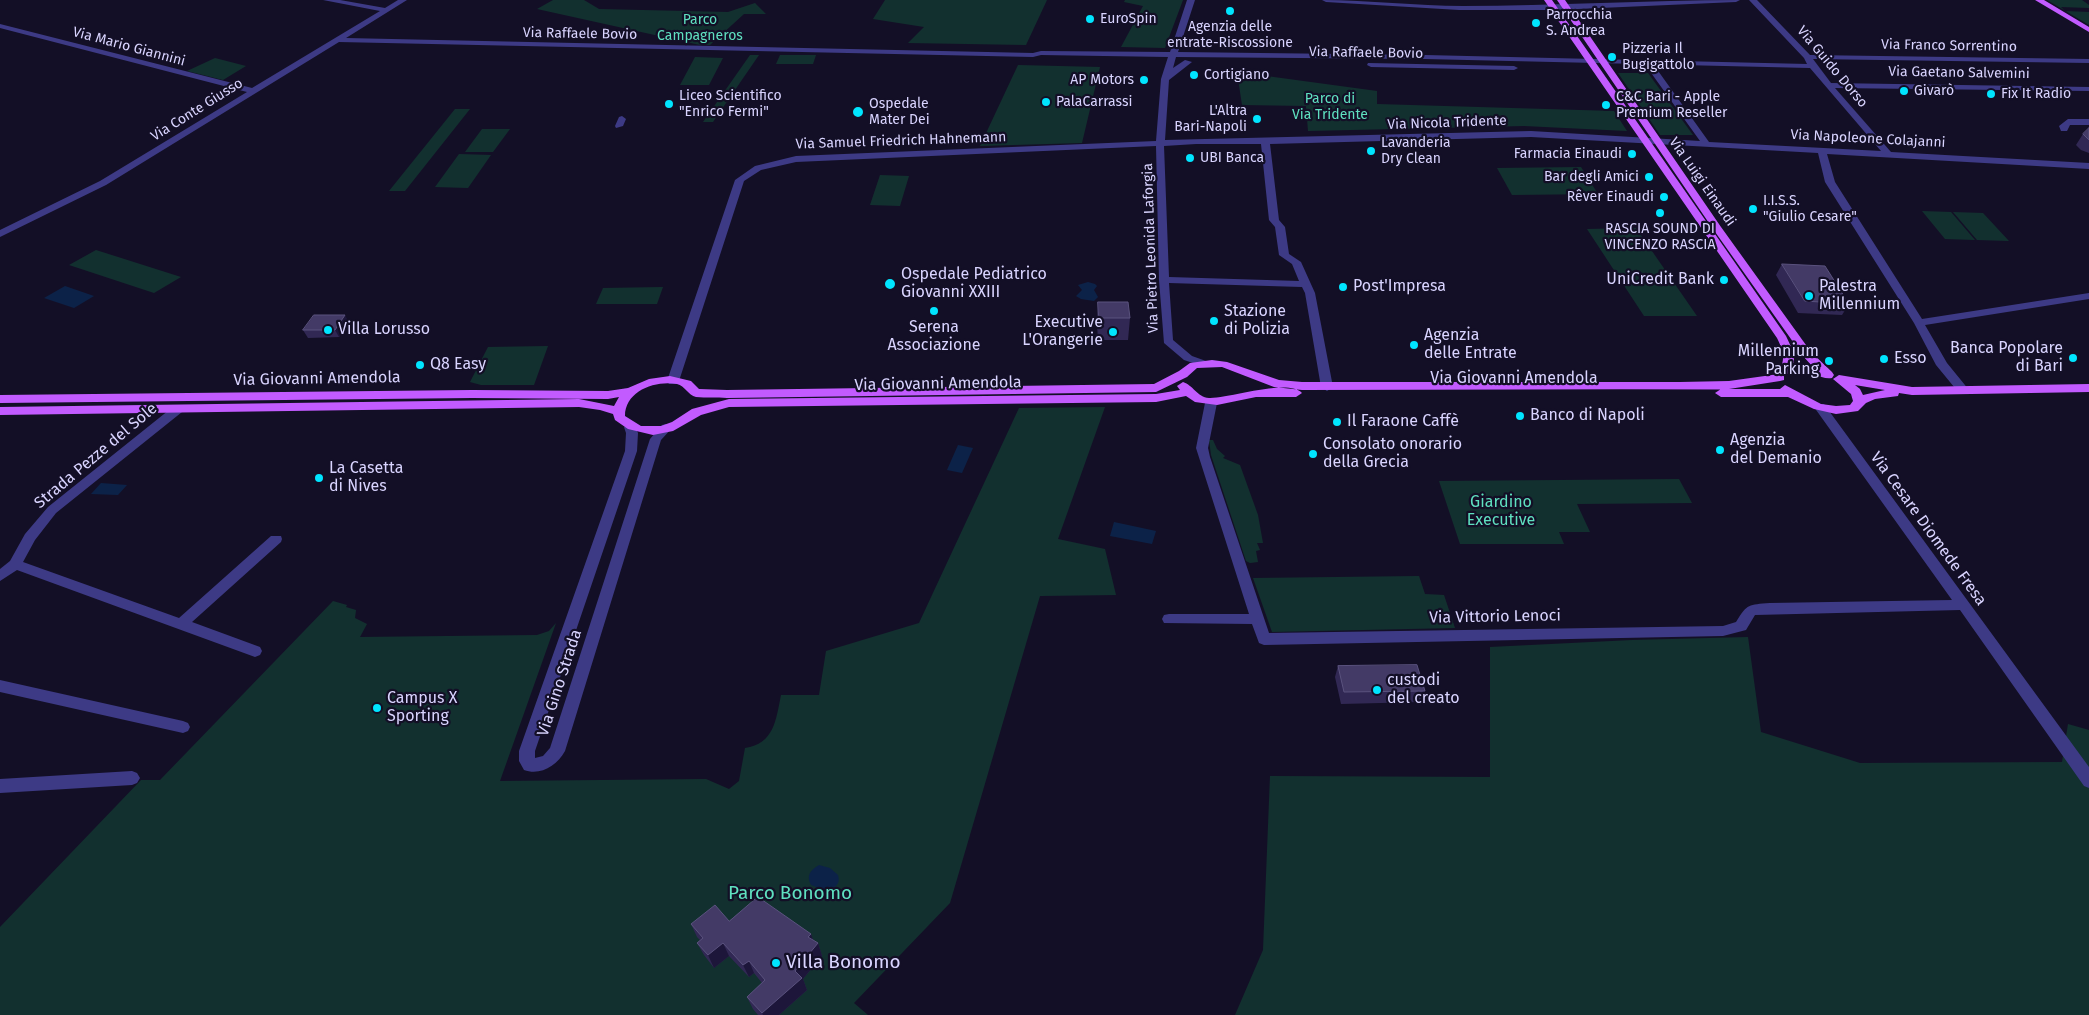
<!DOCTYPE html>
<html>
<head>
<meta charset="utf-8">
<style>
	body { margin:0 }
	canvas { display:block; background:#130f26 }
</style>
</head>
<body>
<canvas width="2089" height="1015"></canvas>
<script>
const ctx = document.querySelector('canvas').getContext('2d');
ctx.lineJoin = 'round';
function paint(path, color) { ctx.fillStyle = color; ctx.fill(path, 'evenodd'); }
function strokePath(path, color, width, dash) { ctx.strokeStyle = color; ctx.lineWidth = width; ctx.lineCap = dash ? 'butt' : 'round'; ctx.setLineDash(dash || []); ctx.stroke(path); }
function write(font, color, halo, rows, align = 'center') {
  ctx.font = font + ' "Fira Sans",sans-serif'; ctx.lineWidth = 4.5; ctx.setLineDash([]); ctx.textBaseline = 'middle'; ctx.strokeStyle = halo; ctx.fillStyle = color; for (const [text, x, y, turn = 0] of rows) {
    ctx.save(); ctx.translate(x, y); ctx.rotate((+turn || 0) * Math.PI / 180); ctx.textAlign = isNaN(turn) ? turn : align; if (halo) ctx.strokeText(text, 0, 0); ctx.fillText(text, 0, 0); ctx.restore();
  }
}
paint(new Path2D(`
	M553 0H584L599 9 728 12 755 3 766 14H744L710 45H700L537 9Z
	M885 0H1047L1026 45 908 43 924 27 873 19Z
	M1125 0H1183L1165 48 1121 47 1143 6 1124 2Z
	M2047 0H2082L2089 5V8L2061 7 2065 11 2089 12V25Z
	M750 55H759L713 122H703Z
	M780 55H816L813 64H776Z
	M695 57 723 58 709 85H680Z
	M215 58 246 66 223 80 187 71Z
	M1018 65 1100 67 1082 143 980 146Z
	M1237 72 1377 91V104L1614 111 1627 131 1524 126 1308 131 1306 106 1242 105Z
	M1618 73H1648L1693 135H1660Z
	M455 109H470L405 191H389Z
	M482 129H510L493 152H465Z
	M459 154 491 155 468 188 435 187Z
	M1581 167 1598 194 1512 195 1497 168Z
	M880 175 909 176 900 206 870 205Z
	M1922 211 1951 212 1975 240 1945 239Z
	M1953 212 1983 213 2009 241 1977 240Z
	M1636 228 1697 316H1644L1587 229Z
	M96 250 181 277 154 293 69 265Z
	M663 287 657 304H596L603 288Z
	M548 346 534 385H481L470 382 488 347Z
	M1105 407 1058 539 1105 549 1116 595 1040 596 950 903 854 1003 868 1015H0V927L141 780H160L333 601 347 605 346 607 356 610 355 618 367 624 360 637 537 635 549 631 556 623 500 781 706 779 729 789 739 781 745 748C774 744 776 720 781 695H819L826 651 919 623 1019 408Z
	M1209 440H1213L1217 449 1225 456 1223 458 1240 465 1258 515 1263 543H1257L1260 550 1256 551 1258 562 1250 563 1246 561 1211 455Z
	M1679 479 1692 503 1577 504 1590 532H1559L1564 544H1460L1439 481Z
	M1419 576 1425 594 1444 595 1455 628 1272 632 1253 578Z
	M1748 637 1761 732 1860 763 2062 762 2068 724 2089 730V1015H1235L1263 950 1270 776 1490 777V647L1632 640Z`), '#12302f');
paint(new Path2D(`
	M1088 282 1095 284 1097 286 1094 290 1098 297 1094 301 1081 299 1076 296 1082 290 1078 285Z
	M65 286 94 296 74 308 44 298Z
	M958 445 973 448 962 473 947 470Z
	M101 483 127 485 118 495 91 494Z
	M1114 522 1156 531 1152 544 1110 536Z
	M819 865 830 868 838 875C841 884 835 888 827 891L811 885C806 876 810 870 819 865Z`), '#0c2248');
paint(new Path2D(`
	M323 0H340L385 8 398 0H407L346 38 1033 53 1041 51 1170 52 1187 0H1195L1178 52 1425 55 1807 64 1804 58 1749 0H1757L1810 55 2089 59V63L1813 59 1831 83 2089 87V91L1835 88 1891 152 2089 163V169L1827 154 1835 182 1922 319 2089 293V299L1925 325 1947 363 1969 390 1963 394 1959 393 1936 365 1914 323 1825 182 1818 153 1531 137 1270 144 1279 220 1285 227 1289 254 1301 262 1315 293 1333 387 1327 391 1321 387 1305 293 1302 287 1169 283 1173 340 1192 356 1206 361 1207 363 1202 366 1184 360 1164 343 1159 280 1156 146 796 162 761 170 744 181 679 381 677 384H669L667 381 735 180 755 166 796 156 1156 141 1161 79 1168 57 1041 55 1033 57 339 42 106 185 0 237V230L100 181 247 92 0 28V24L252 88 380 11ZM1176 57 1425 59 1810 68 1881 151 1709 142 1656 68H1653L1649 70 1700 141 1531 131 1165 140 1169 80 1192 62 1185 60 1173 68ZM1196 144H1261L1269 220 1275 227 1279 255 1292 264 1299 281 1169 277 1164 146Z
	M1322 0C1369 0 1416 6 1463 6 1555 6 1647 0 1740 0L1736 2 1555 10H1459L1326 2Z
	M1368 63 1514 66 1518 68 1514 70 1371 67 1367 65Z
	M622 116 626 119 623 126 616 128 615 126 619 117Z
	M2089 119V125H2070L2067 131H2061L2059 126 2068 119Z
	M1211 399 1217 403 1208 448 1210 457 1269 633 1723 626 1736 622C1748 603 1748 605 1770 603L1952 600 1814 407 1816 404H1824L2089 767V788L2084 786 1960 610 1755 615 1746 630 1723 636 1264 645 1259 643 1252 624 1164 623 1162 619 1164 615 1169 614H1249L1196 448 1205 403Z
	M178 405 184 409 182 412 56 513 35 540 23 562 179 618 271 536H281L282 539 281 542 192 622 260 647 262 651 260 655 255 657 17 570 0 581V569L10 561 25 534 48 507 174 406Z
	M630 423 634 424 638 433 637 451 535 751V758L543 756 550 748 650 439 662 425 666 424 672 428 661 440 565 751C557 766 540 776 524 770L519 761V751L625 451 626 433 624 427Z
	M0 680 183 721 188 723 190 727 188 731 183 733 0 692Z
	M132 771 137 773 140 778 137 783 132 785 0 793V779Z`), '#3d3a85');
paint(new Path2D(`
	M1544 0H1552L1786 336 1794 353V364L1812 366 1803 356 1713 229 1557 0H1565L1721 227 1811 352 1832 372 1834 375 1832 378C1820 380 1809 369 1796 371 1792 371 1788 374 1784 375V380L1780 381 1729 389 1302 390 1274 387 1222 367 1197 368 1187 377 1156 392 727 398C717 397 706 398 696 397 688 395 685 386 677 384 655 380 625 391 625 416L641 426H661L672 422 692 409 729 399 1156 394 1180 390 1177 386 1183 382C1193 385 1197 397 1209 398 1228 399 1288 378 1302 393L1296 397H1256L1217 405 1195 402 1186 396 1156 402 729 407 701 415 673 431 653 435 628 429 615 420 613 414 600 410 579 407 0 415V407L579 399 614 406 619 397 608 399 472 398 0 403V395L472 390 608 391 628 388 649 379 670 376 691 381 699 389 727 390 1154 384 1179 371 1190 363 1212 360 1227 362 1279 380 1302 382H1680L1729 381 1779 374 1777 372C1787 362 1783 350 1777 338Z
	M2035 0H2044L2089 27V32Z
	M1839 375 1912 387 2089 384V392L1912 395 1899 393 1898 396 1875 399 1866 403 1858 411 1836 414 1814 409 1788 397H1721L1715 393 1721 389H1780L1785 385 1821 404 1836 406 1850 405 1853 401 1851 394 1833 379ZM1855 385 1885 390 1863 395 1860 389Z`), '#c25bff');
paint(new Path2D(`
	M2089 128V153L2081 150 2076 145 2083 134Z
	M1782 264 1849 304 1842 315 1798 313 1776 275Z
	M1098 302 1130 318 1128 340H1098L1097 324Z
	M349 323 339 337 308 338 303 330Z
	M1338 666 1425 691 1420 702 1341 704 1335 677Z
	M729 921 811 934 813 940 818 943 822 956 803 979 807 990 779 1015H758L753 1009 747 997 762 983 754 973 749 977 729 956 714 968 704 955 697 943 700 940 697 937 691 924Z`), '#312854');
paint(new Path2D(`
	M345 315 349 323 339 337 335 330Z
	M811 934 815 946 818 943 822 956 803 979 807 990 779 1015H763L762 1013Z
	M723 943 729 956 714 968 708 955Z
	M749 961 754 973 749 977 743 965Z`), '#1d163a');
const building = new Path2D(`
	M2089 128V140L2083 134Z
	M1782 264 1825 266 1849 304 1805 301Z
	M1098 302H1128L1130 318H1099Z
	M314 315H345L335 330H303Z
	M1417 665 1425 691 1344 692 1338 666Z
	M758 897 811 934 808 937 818 943 795 971 802 978 762 1013 747 997 765 980 749 961 743 965 723 943 708 955 697 943 703 938 691 924 715 905 729 921Z`);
paint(building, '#433a66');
strokePath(building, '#5a527e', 1);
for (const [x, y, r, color] of [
	[1230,11,5,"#00e5ff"],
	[1090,19,5,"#00e5ff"],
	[1536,23,5,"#00e5ff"],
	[1612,57,5,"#00e5ff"],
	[1194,75,5,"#00e5ff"],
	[1144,80,5,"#00e5ff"],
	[1904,91,5,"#00e5ff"],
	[1991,94,5,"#00e5ff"],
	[1046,102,5,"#00e5ff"],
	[669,104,5,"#00e5ff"],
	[1606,105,5,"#00e5ff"],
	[858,112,6,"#00e5ff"],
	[1257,119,5,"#00e5ff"],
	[1371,151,5,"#00e5ff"],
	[1632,154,5,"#00e5ff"],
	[1190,158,5,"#00e5ff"],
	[1649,177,5,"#00e5ff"],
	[1664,197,5,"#00e5ff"],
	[1753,209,5,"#00e5ff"],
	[1660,213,5,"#00e5ff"],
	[1724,280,5,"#00e5ff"],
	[890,284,6,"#00e5ff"],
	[1343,287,5,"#00e5ff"],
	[1809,296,5,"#00e5ff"],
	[934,311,5,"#00e5ff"],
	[1214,321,5,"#00e5ff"],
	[328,330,5,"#00e5ff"],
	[1113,332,5,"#00e5ff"],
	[1414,345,5,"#00e5ff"],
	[2073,358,5,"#00e5ff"],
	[1884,359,5,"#00e5ff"],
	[1829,361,5,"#00e5ff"],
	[420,365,5,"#00e5ff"],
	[1520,416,5,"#00e5ff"],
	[1337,422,5,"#00e5ff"],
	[1720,450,5,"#00e5ff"],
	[1313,454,5,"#00e5ff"],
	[319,478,5,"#00e5ff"],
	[1377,690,5,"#00e5ff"],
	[377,708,5,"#00e5ff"],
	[776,963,5,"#00e5ff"]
]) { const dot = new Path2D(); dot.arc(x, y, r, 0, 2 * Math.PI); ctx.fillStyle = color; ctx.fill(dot); strokePath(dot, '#130f26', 2); }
write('14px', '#d9d4ff', '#130f26', [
	["Parrocchia",1546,15],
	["S. Andrea",1546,31],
	["EuroSpin",1100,19],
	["Agenzia delle",1230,27,"center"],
	["entrate-Riscossione",1230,43,"center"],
	["Pizzeria Il",1622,49],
	["Bugigattolo",1622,65],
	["Cortigiano",1204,75],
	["AP Motors",1134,80,"right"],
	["Givarò",1914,91],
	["Fix It Radio",2001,94],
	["Liceo Scientifico",679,96],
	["\"Enrico Fermi\"",679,112],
	["C&C Bari - Apple",1616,97],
	["Premium Reseller",1616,113],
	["PalaCarrassi",1056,102],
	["Ospedale",869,104],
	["Mater Dei",869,120],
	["L'Altra",1247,111,"right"],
	["Bari-Napoli",1247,127,"right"],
	["Lavanderia",1381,143],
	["Dry Clean",1381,159],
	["Farmacia Einaudi",1622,154,"right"],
	["UBI Banca",1200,158],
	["Bar degli Amici",1639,177,"right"],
	["Rêver Einaudi",1654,197,"right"],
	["I.I.S.S.",1763,201],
	["\"Giulio Cesare\"",1763,217],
	["RASCIA SOUND DI",1660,229,"center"],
	["VINCENZO RASCIA",1660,245,"center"]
], 'left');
write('14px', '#5fe0c0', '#130f26', [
	["Parco",700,20],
	["Campagneros",700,36],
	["Parco di",1330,99],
	["Via Tridente",1330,115]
]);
write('14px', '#d9d4ff', '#130f26', [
	["Via Raffaele Bovio",580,34,1],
	["Via Franco Sorrentino",1949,46,1],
	["Via Mario Giannini",129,47,15],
	["Via Raffaele Bovio",1366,53,1],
	["Via Guido Dorso",1832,67,50],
	["Via Gaetano Salvemini",1959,73,1],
	["Via Conte Giusso",197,110,-32],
	["Via Nicola Tridente",1447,123,-2],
	["Via Napoleone Colajanni",1868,139,3],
	["Via Samuel Friedrich Hahnemann",901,141,-2],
	["Via Luigi Einaudi",1702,182,55],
	["Via Pietro Leonida Laforgia",1151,248,-92]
]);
write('16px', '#d9d4ff', '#130f26', [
	["Ospedale Pediatrico",901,275],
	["Giovanni XXIII",901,293],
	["UniCredit Bank",1714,280,"right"],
	["Post'Impresa",1353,287],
	["Palestra",1819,287],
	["Millennium",1819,305],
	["Stazione",1224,312],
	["di Polizia",1224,330],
	["Executive",1103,323,"right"],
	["L'Orangerie",1103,341,"right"],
	["Serena",934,328,"center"],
	["Associazione",934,346,"center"],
	["Villa Lorusso",338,330],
	["Agenzia",1424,336],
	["delle Entrate",1424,354],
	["Banca Popolare",2063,349,"right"],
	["di Bari",2063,367,"right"],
	["Millennium",1819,352,"right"],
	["Parking",1819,370,"right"],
	["Esso",1894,359],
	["Q8 Easy",430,365],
	["Banco di Napoli",1530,416],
	["Il Faraone Caffè",1347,422],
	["Agenzia",1730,441],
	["del Demanio",1730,459],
	["Consolato onorario",1323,445],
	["della Grecia",1323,463],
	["La Casetta",329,469],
	["di Nives",329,487],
	["custodi",1387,681],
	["del creato",1387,699],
	["Campus X",387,699],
	["Sporting",387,717]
], 'left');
write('16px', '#d9d4ff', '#130f26', [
	["Via Giovanni Amendola",317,379,-1],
	["Via Giovanni Amendola",1514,379],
	["Via Giovanni Amendola",938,384,-1],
	["Strada Pezze del Sole",96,456,-40],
	["Via Cesare Diomede Fresa",1928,529,54],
	["Via Vittorio Lenoci",1495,617,-1],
	["Via Gino Strada",560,683,-72]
]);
write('16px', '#5fe0c0', '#130f26', [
	["Giardino",1501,503],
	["Executive",1501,521]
]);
write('19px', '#5fe0c0', '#130f26', [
	["Parco Bonomo",790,894]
]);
write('19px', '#d9d4ff', '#130f26', [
	["Villa Bonomo",786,963]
], 'left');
</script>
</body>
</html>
